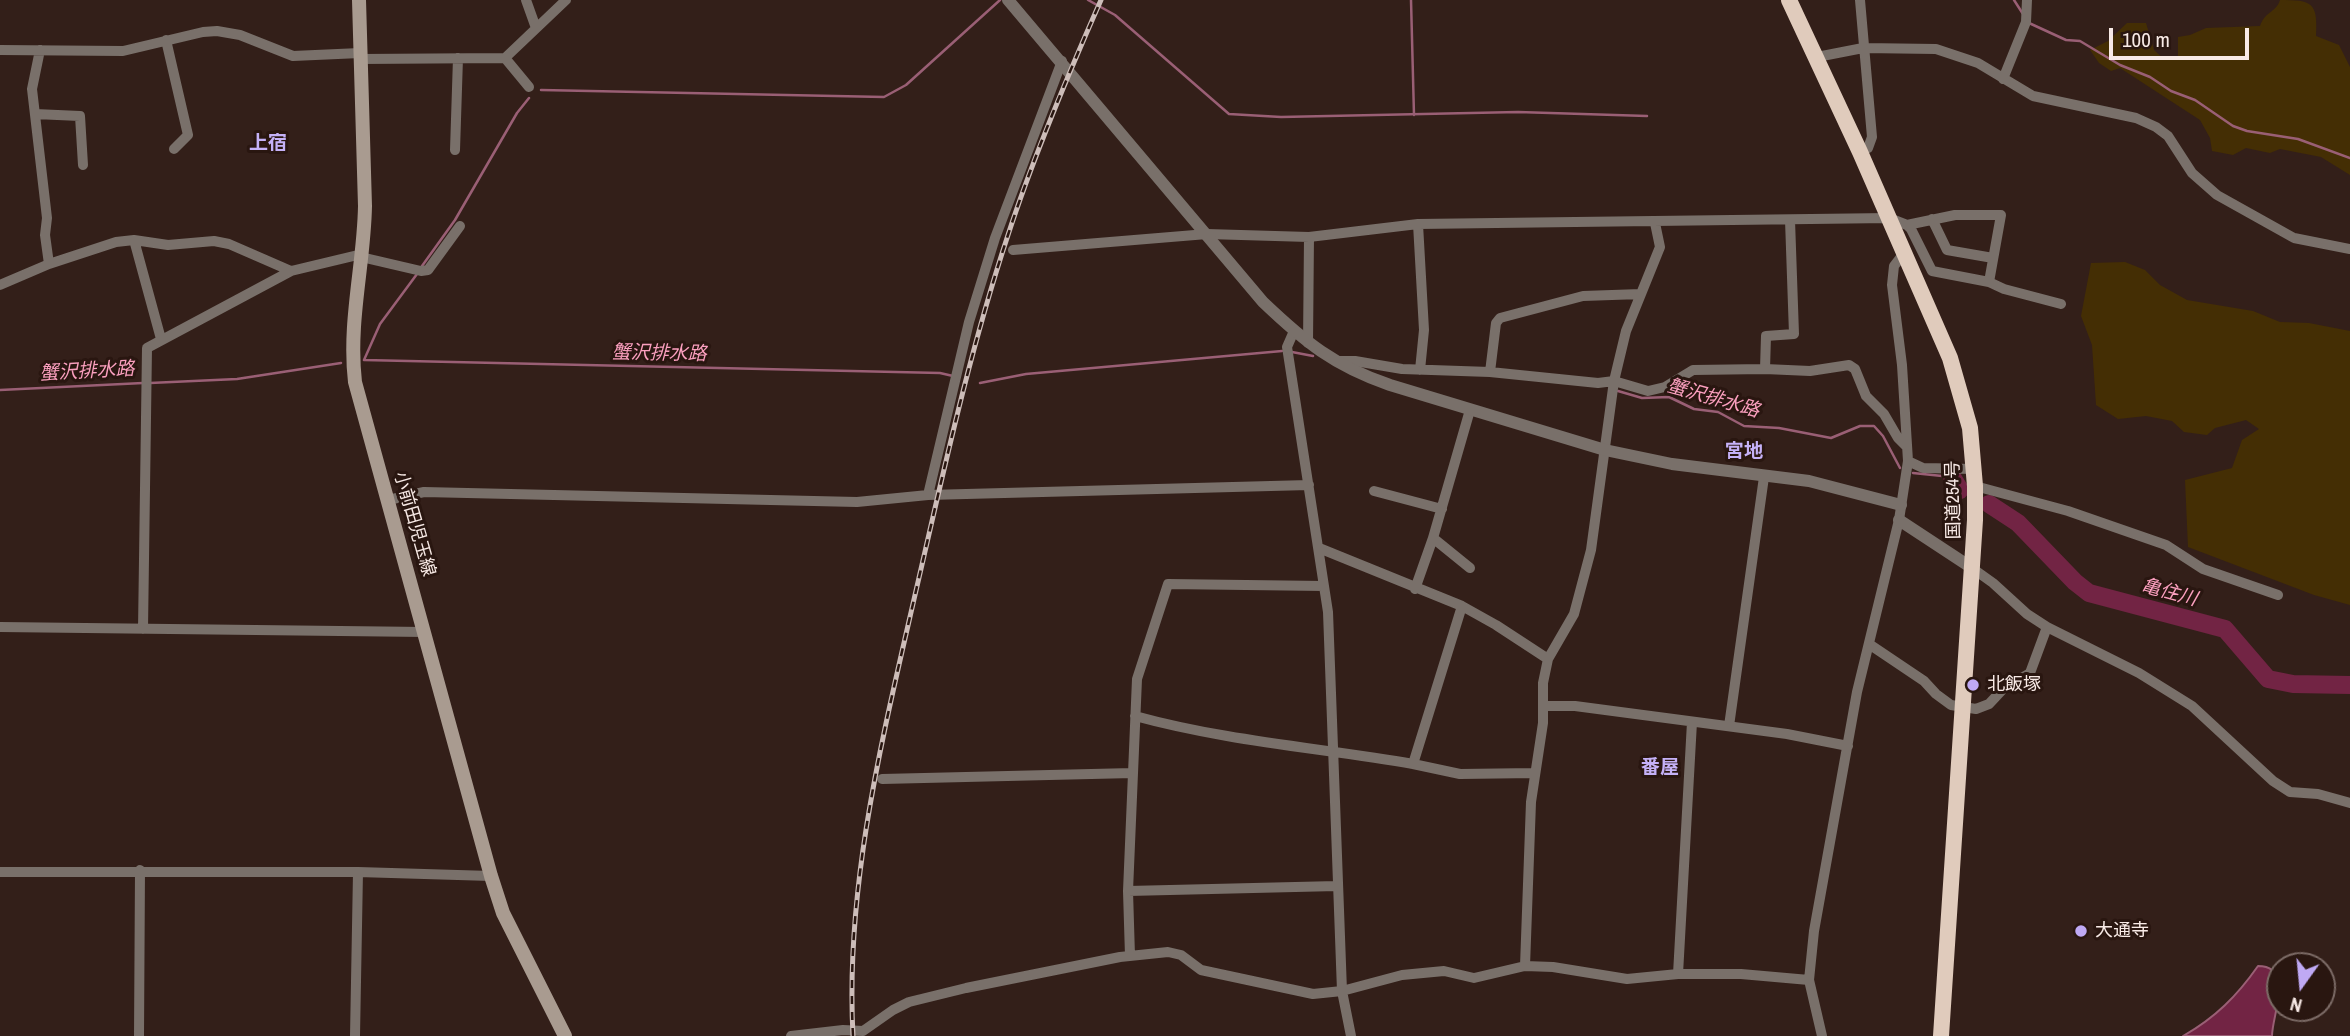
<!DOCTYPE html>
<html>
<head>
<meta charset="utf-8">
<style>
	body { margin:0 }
	#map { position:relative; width:2350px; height:1036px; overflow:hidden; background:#331f19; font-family:"Archivo Narrow",sans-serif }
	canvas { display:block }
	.north { position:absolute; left:2266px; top:952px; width:70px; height:70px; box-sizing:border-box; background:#291610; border:2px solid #7c6b66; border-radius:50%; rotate:195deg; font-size:19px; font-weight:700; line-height:28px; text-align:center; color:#f8eae6 }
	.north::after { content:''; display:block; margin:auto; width:24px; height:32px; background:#bfa9f4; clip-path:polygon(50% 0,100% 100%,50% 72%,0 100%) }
	.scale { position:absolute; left:2109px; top:28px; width:140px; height:32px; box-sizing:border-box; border:4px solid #f8eae6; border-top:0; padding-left:9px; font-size:21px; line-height:24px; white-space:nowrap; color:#f8eae6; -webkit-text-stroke:5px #291610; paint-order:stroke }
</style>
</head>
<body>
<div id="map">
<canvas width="2350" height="1036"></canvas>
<div class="north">N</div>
<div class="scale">100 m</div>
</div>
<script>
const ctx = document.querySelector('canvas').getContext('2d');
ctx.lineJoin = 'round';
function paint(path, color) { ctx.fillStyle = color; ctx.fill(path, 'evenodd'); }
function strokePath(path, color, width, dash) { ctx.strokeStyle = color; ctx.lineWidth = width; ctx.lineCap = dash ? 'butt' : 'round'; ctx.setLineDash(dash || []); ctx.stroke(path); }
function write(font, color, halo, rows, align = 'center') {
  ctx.font = font + ' "Archivo Narrow","Noto Sans JP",sans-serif'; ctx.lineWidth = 6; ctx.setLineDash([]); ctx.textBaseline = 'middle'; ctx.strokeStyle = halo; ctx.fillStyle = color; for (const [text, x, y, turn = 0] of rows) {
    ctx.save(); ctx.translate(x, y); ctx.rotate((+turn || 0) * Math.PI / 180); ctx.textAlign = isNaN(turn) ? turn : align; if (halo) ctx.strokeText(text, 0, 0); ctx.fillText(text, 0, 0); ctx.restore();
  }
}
paint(new Path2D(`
	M2280 0C2312 0 2318 2 2316 36L2339 45 2350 67V175L2321 157 2280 149 2270 153 2246 148 2233 155 2212 151 2210 138 2200 120 2120 68 2111 71 2099 63 2090 50 2108 41 2127 23H2146L2154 50 2164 59 2178 56V37L2190 35 2206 28 2260 26C2266 10 2276 13 2280 0Z
	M2125 262 2145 270 2160 285 2187 300 2253 311 2280 322 2309 323 2350 331V605L2314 595 2188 547 2185 480 2232 468 2242 440 2259 429 2246 420 2215 428 2207 435 2184 432 2172 421 2146 416 2118 419 2096 405 2092 345 2081 316 2091 263Z`), '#442e04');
const water = new Path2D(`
	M2258 966C2295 966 2272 1015 2272 1036H2183C2215 1018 2237 996 2258 966Z`);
paint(water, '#722444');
strokePath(water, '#9a5f75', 2);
strokePath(new Path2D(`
	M1088 0 1115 15 1229 114 1281 117 1518 112 1647 116
	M1411 0 1414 115
	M2014 0 2023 14
	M2029 23 2066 40 2080 41 2120 65 2150 77 2171 91 2195 100 2233 126 2247 131 2298 139 2350 158
	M541 90 884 97 906 85 1000 0
	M422 266 455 220 517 113 529 98
	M417 274 380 324 364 360 940 373 953 376
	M1292 352 1313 356
	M150 383 237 379 341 363
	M980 383 1026 374 1282 351
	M0 390 143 383
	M1618 391 1642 398 1669 397 1694 409 1718 412 1744 426 1779 428 1831 438 1860 426H1874L1883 436 1900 468
	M1913 473 1952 477`), '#9a5f75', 2.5);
strokePath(new Path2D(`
	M1952 477 1960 490
	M1989 504 2018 523 2075 582 2089 593 2225 629 2268 679 2293 684 2350 685`), '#722444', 18);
strokePath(new Path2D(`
	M526 0 536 28
	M1860 0 1872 137 1868 148 1860 152
	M166 40 188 135 174 149
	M0 50 123 51 203 32 217 31 240 35 293 56 360 53
	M40 50 32 89 47 218 45 235 49 264
	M1817 57 1863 48 1936 49 1978 63 2033 96 2136 118 2156 127 2168 136 2192 173 2217 195 2294 238 2350 249
	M505 58 529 87
	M360 59 505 58 566 0
	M2003 79 2026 22 2027 0
	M35 114 80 116 83 165
	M455 150 458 58
	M1932 219 1947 250 1993 258
	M1418 224 1424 330 1420 370
	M1907 225 1955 215H2001L1989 282
	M134 240 161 339
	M1013 250 1207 234 1309 237 1418 224 1889 218 1907 225 1911 229 1932 271 1989 282 2004 289 2061 304
	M361 257 421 271 428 270 460 226
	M0 285 49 264 116 242 134 240 168 245 214 241 229 244 291 271
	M1294 331 1287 347 1328 612 1342 991 1351 1036
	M1308 343 1309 237
	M1339 361H1355L1402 369 1490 372 1598 383 1614 381 1648 391 1665 387 1693 370 1765 369 1810 371 1849 365 1855 369 1866 396 1884 414 1898 438 1907 447
	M1765 369 1766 336 1794 334 1790 220
	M1490 372 1496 323 1500 318 1583 296 1641 294
	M1908 461 1923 468 1974 469
	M1975 486 2068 511 2166 545 2203 569 2278 595
	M1374 491 1442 509
	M928 495 969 322 995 238 1062 61
	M388 500 424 492 857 502 928 495 1309 485
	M1433 538 1470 568
	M1319 548 1462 606 1496 625 1548 659
	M1972 568 1993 583 2027 614 2047 627 2139 673 2192 706 2273 781 2290 792 2318 794 2350 803
	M1415 589 1433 538 1470 410
	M0 627 425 632
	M143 629 147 348 291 271 362 254
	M1869 644 1924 681 1936 694 1951 705 1976 709 1989 704 2003 689 2030 673 2047 627
	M1543 706H1575L1787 734 1848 746
	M1135 716C1226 741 1320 748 1413 764L1462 606
	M1729 726 1764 477
	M1413 764 1460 774 1535 773
	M882 779 1133 773
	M0 872H358L491 876
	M1128 891 1337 886
	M1130 956 1128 891 1137 679 1168 584 1324 586
	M1525 966 1531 802 1543 723V683L1548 659 1574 614 1591 550 1614 381 1626 331 1660 247 1655 223
	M1678 974 1692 722
	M139 1036 140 870
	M355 1036 358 872
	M791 1036 843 1030 863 1031 893 1010 909 1002 966 988 1120 957 1168 952 1181 955 1201 970 1313 994 1342 991 1402 975 1444 971 1474 978 1525 966 1553 967 1627 979 1678 974H1741L1809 980
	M1822 1036 1809 980 1814 931 1857 692 1899 520 1908 461 1902 365 1892 285 1894 266 1904 253`), '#79706a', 10);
strokePath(new Path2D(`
	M1008 0 1263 302C1305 342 1334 366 1390 385L1605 450 1672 464 1809 481 1901 505
	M1899 520 1972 568`), '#79706a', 12);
strokePath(new Path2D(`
	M359 0 365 206C364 265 348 322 355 382L491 876 503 913 565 1036`), '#a99b90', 14);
strokePath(new Path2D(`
	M1789 0 1860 152 1950 358 1970 428 1975 486V520L1941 1036`), '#e0cbbc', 16);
const rail = new Path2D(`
	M853 1036C845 887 882 739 915 595 943 474 969 353 1008 235 1034 155 1067 77 1101 0`);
strokePath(rail, '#cdbdb9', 5);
strokePath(rail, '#291610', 2.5, [8]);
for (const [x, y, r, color] of [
	[1973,685,7,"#bfa9f4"],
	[2081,931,7,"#bfa9f4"]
]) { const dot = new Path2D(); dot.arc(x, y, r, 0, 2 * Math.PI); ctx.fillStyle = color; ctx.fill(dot); strokePath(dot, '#291610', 2.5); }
write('18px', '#f8eae6', '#291610', [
	["国道254号",1954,500,-91],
	["小前田児玉線",414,524,74]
]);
write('18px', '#f8eae6', '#291610', [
	["北飯塚",1987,685],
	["大通寺",2095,931]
], 'left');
write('bold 19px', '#c5b1f7', '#291610', [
	["上宿",268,144],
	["宮地",1744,452],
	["番屋",1660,768]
]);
write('italic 19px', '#fa9fbe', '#291610', [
	["蟹沢排水路",659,354,1],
	["蟹沢排水路",87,372,-3],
	["蟹沢排水路",1713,399,16],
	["亀住川",2169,593,15]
]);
</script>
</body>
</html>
